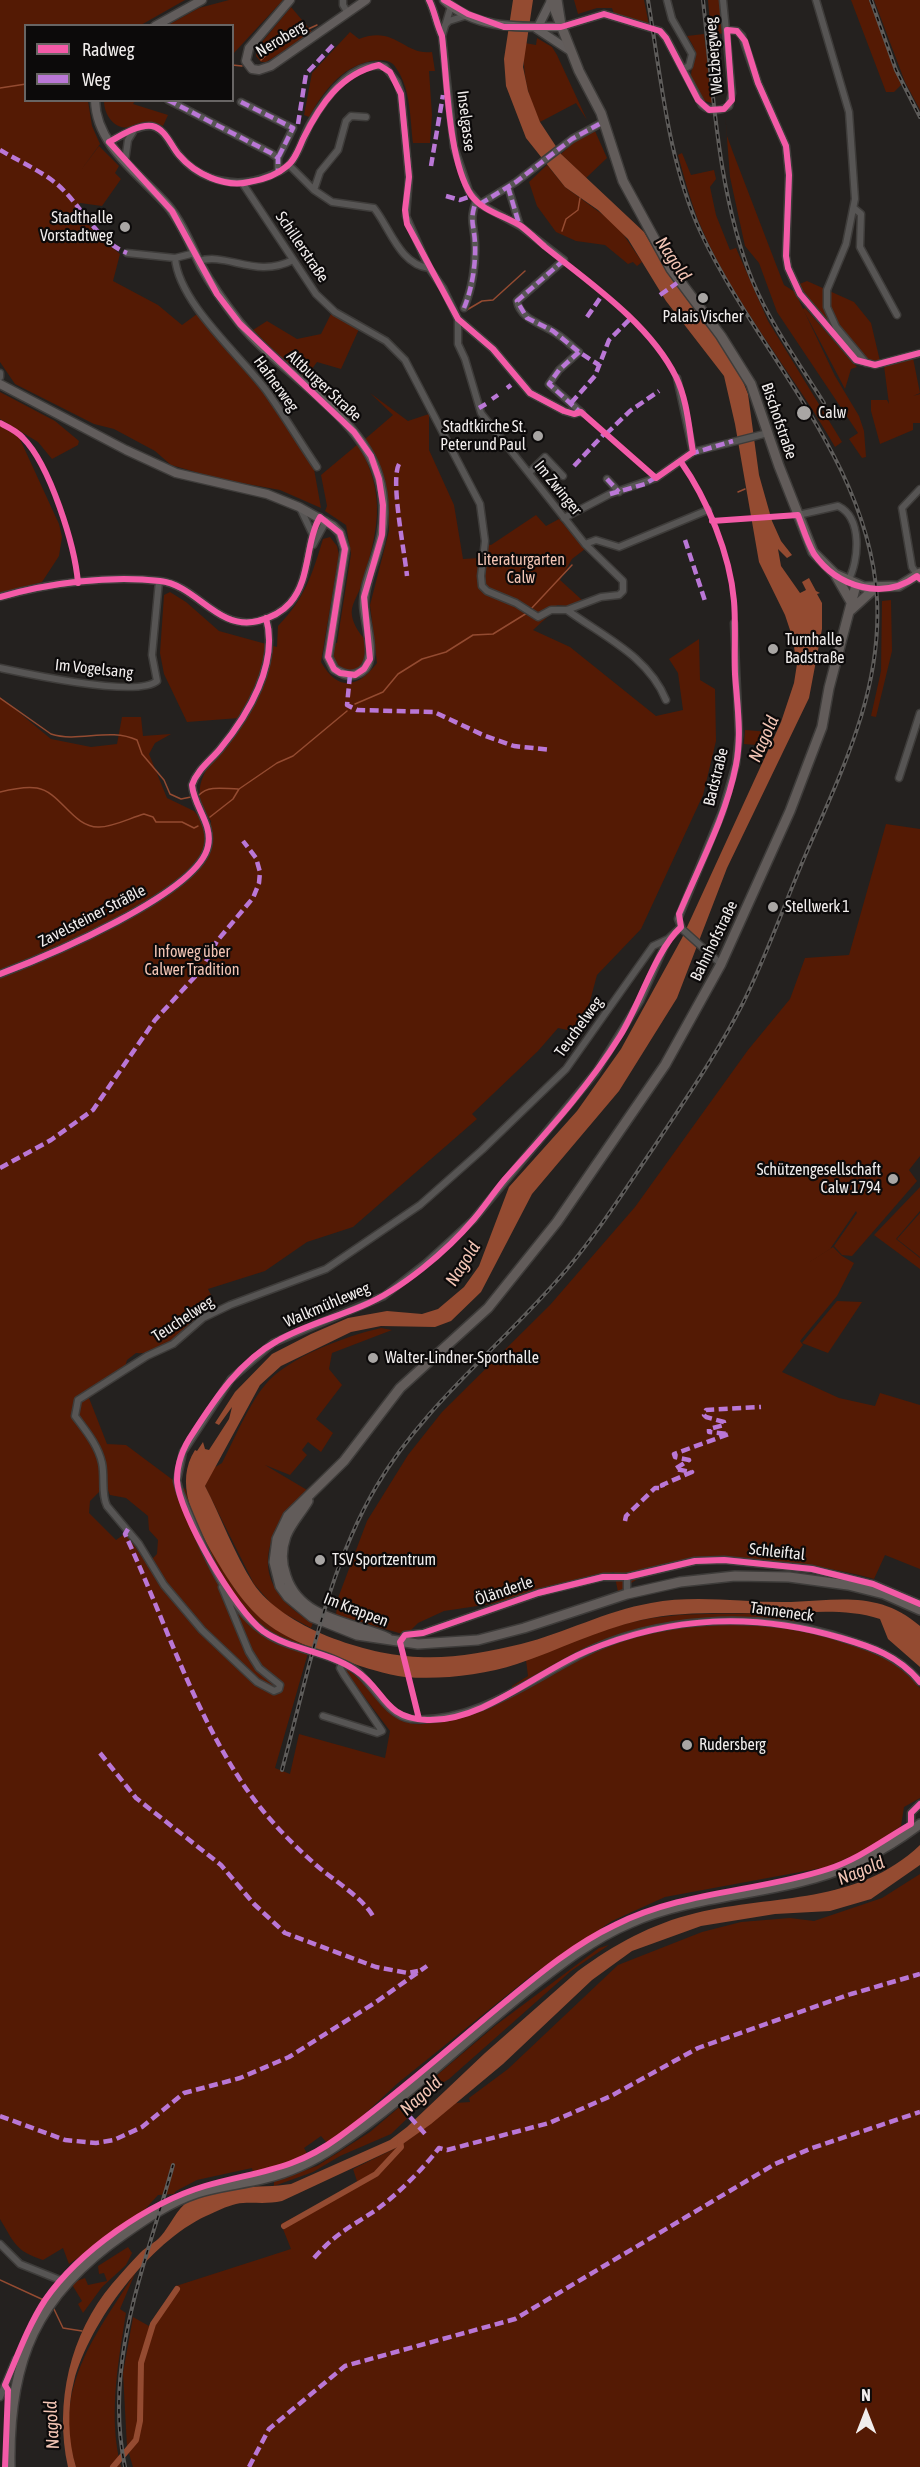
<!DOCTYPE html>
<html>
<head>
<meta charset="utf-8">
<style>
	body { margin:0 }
	#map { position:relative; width:920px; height:2467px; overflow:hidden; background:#24211f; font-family:"Asap Condensed",sans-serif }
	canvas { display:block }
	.legend { position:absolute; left:24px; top:24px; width:210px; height:78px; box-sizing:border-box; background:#0c0a0a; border:2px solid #686564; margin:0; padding:8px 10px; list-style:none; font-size:18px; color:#f1edec }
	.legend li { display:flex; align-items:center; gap:12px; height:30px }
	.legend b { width:30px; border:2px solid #686564 }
	.north { position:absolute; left:836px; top:2383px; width:60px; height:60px; -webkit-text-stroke:4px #0c0a0a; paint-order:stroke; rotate:0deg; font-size:16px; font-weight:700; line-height:24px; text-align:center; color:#f1edec }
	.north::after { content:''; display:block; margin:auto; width:21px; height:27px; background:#f1edec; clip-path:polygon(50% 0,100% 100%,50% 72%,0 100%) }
</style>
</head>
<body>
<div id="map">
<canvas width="920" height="2467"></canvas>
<ul class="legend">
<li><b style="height:8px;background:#f35aa7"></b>Radweg</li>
<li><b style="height:8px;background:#ba77d6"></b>Weg</li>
</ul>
<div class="north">N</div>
</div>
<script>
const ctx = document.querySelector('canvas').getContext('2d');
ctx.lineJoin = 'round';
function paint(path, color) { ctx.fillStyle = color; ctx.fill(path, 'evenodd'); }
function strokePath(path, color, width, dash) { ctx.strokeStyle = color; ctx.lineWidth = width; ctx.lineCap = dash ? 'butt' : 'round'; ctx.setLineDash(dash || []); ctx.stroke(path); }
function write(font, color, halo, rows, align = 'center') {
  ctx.font = font + ' "Asap Condensed",sans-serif'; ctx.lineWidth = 4.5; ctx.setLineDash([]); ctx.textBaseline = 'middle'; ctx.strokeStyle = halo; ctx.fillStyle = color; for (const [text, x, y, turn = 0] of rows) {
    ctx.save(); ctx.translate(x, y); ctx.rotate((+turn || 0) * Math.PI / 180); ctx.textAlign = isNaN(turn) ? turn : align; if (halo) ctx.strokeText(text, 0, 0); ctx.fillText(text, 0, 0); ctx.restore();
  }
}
paint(new Path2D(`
	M0 0H185L141 25 26 26V100L88 101 92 126 100 144 81 170 99 146 119 166 115 173 121 179 102 206 80 203 76 209 97 235 120 254 113 281 158 305 182 325 197 314 263 392 314 469 321 508 280 490 220 479 171 465 155 451 114 429 94 424 15 384 0 362Z
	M229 0H283L233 54 232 26 168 25 199 8Z
	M574 0H644L649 25 614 14 612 8H597L578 14Z
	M708 0H720L725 33 711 35Z
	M851 0H869L901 85 894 92H886Z
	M874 0H920V110L905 82Z
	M291 7 313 33 266 62H261L256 56 257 48Z
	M350 32 359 39C396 25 404 56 432 52L435 71H429L432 115 430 143H413C410 119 411 89 396 68 391 59 380 60 371 61 340 68 324 91 309 117L304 115 312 73Z
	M704 34 713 103 703 101 691 79C691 56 704 61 687 36Z
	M537 38 552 47 557 55 587 120 576 103 540 122C528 96 521 72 525 43L536 45Z
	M104 101H135L133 104 168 115 163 126C157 124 151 121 144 122 140 123 136 126 131 127 115 131 104 115 104 101Z
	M725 112 727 136 734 155 777 267 784 285 795 292 835 376 859 416 864 431 866 457 862 458 849 439 858 433 777 312 759 263 745 246 730 177Z
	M595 131 607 158 586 178 561 154 577 139Z
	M682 153 691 175 714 170 716 179 710 187 716 215 730 250 736 248 768 321 842 442 835 447C792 371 732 302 698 220 690 199 684 177 678 155Z
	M547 165 565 187 617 225 642 262 637 266 633 262 628 264 605 245 576 241 556 232 537 206 529 182Z
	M807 281 854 302 871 323 880 361 870 364 838 326 833 329 802 295 797 285Z
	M805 308 857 367 851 369 845 389 803 309Z
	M332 312 359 329 341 369 317 362 304 380 253 330 267 321 297 339 321 334Z
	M913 358 920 393 913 396 920 394V423H913V430L880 444 871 411V400H887L889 404 884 366Z
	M0 392 55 421 79 441 78 445 52 459 38 442 0 419Z
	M370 393 408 421 429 414V450L454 505 463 559 480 558 479 579 486 544 491 545 536 515 546 526 559 519 585 549 572 559 560 580 582 600 568 606 557 605 554 611 533 630 570 647 656 716 683 710 678 673 669 659 699 639 700 680 715 689 716 741 703 795 641 929 597 975 586 1016 577 1032 558 1028 538 1051 472 1114 477 1119 353 1227 307 1242 265 1271 208 1289 216 1305 196 1314 197 1320C180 1334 158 1355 136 1353L127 1360 123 1374 89 1398 107 1444 126 1445 185 1489 201 1533 236 1591 270 1626 310 1646 275 1768 290 1774 299 1734 385 1758 390 1731 344 1670 346 1669C370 1683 397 1733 427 1723L428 1716 458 1714 512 1688V1686L528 1676 526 1660C563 1644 602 1628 642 1620 692 1610 743 1616 793 1612L798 1630C841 1639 892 1651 920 1688V1798L904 1807 901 1826 868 1849 827 1867 665 1897 612 1921 532 1975 398 2083 357 2121 327 2143 321 2136 304 2148 308 2155 294 2162 253 2174 252 2168 197 2180 176 2191 174 2194 158 2195 139 2216 69 2264 63 2248 43 2260C15 2251 14 2242 0 2219V697L51 739 91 747 117 744 122 717H141L143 736 171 734 155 743 149 754 167 798 194 811 210 830 211 821C180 779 221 756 245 721L239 718 187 722 164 674 160 653 164 595 170 592 186 602 219 631 277 647 278 626C305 598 312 575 323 539L330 537 337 546 339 555 321 662C338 692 358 688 377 663L370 605 389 531 388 503 383 474 364 440 393 415ZM102 1489 108 1490 110 1495 126 1498 148 1516 149 1530 158 1540 157 1554 152 1559 160 1575 156 1578 126 1533 116 1540 89 1513 90 1501Z
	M0 426 19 437 59 524 62 537 59 556 42 582 0 594Z
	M358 444C369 464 376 482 377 505 378 531 369 561 361 586 358 596 350 605 352 616 353 623 359 634 365 639L366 657 360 667 348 672 336 667 331 655 333 643H337L351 554 346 525 325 511 327 506 321 475Z
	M891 600 892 651 876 717 871 716 881 671 882 601Z
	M745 730 770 732 769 746 744 744Z
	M886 824 920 829V1156L909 1170 917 1181 852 1256 842 1255 834 1246 857 1213 856 1211 830 1249 800 1268 833 1247 842 1256 854 1263 837 1296 800 1341 803 1345 782 1372 839 1398 875 1406 880 1393 920 1405V1569L885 1555 874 1579C815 1562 718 1552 658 1568 645 1572 631 1584 618 1592L614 1572 491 1604 444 1611 418 1623 406 1635 336 1615 338 1598 367 1521 408 1455 442 1412 550 1305 635 1207 748 1050 790 999 805 958 849 955Z
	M920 1187V1211L896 1239 920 1258V1269L874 1235Z
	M920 1213V1257L897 1239Z
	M837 1301 862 1302 828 1353 802 1343Z
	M381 1328 392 1330 332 1353 329 1369 342 1385 316 1419 333 1433 321 1452 308 1442 302 1450 307 1455 290 1475 265 1465 307 1490C260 1537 248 1585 313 1623L311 1628 276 1609 254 1584 205 1486 212 1469 222 1463C234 1440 249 1404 265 1385 288 1357 346 1336 381 1328Z
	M920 1874V2467H133L127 2447 123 2373 133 2317 149 2326 176 2286 291 2249 281 2224 358 2184 353 2169 400 2146 456 2103 470 2102 469 2098 508 2069 618 1965 702 1932 741 1922 790 1918 814 1921 882 1898Z
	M609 1945 571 1971 449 2079 429 2091 417 2109 391 2134 340 2156 313 2172 274 2186V2181L317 2166 370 2132 496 2025 599 1948Z
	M128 2247 132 2253 126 2265 102 2287 83 2313 78 2304 82 2301 71 2283 85 2278 88 2285 107 2281 104 2273 99 2274 98 2266Z
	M136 2271 120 2309 126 2313C118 2364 108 2417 121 2467H76C51 2387 97 2334 136 2271Z`), '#541a04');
paint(new Path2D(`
	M513 0H533L523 67 528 91 540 122 561 154 644 232 671 278 720 343 742 379 748 394 759 475 772 521 781 541 792 555 787 558 778 549 781 566 800 593 806 590 802 582 809 578 816 591 820 593 817 594 822 603V629L809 698 727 868 677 998 619 1091 532 1194 481 1292 451 1321 435 1327 381 1326 351 1332 281 1366 260 1385 205 1486C221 1517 234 1553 253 1583 283 1628 367 1655 418 1657 452 1659 488 1652 521 1644 565 1633 605 1611 651 1603 697 1594 744 1603 791 1602 839 1600 880 1591 920 1626V1667L888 1639 880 1619C845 1608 812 1613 776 1613 732 1614 685 1610 641 1620 597 1630 559 1650 517 1664 483 1675 441 1680 405 1677 372 1673 296 1645 270 1626 244 1607 227 1578 211 1551 194 1520 174 1483 195 1450L197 1451 203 1442 205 1449 209 1450 229 1419 232 1407 219 1425 215 1423 235 1392 272 1354 311 1334 348 1318 387 1311 422 1314 438 1309 464 1287 479 1266 509 1187 577 1111 621 1049 682 938 781 722 794 683 797 664 792 636 785 615 759 562 735 424 724 376 666 301 628 239 598 210 565 187 526 138 506 86 504 59Z
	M920 1845V1865L871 1899 830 1911 775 1914 701 1926 632 1951 592 1980 503 2064 431 2124 400 2146 282 2201C264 2205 250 2201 236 2204 227 2206 215 2212 206 2216 150 2242 90 2321 74 2381 67 2407 68 2441 76 2467H68C54 2403 70 2334 112 2284 121 2274 130 2263 140 2253 146 2247 155 2243 161 2236 170 2226 177 2208 189 2201 219 2183 259 2189 291 2184L390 2140 407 2127 485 2053 578 1971C615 1944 651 1924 696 1913 775 1894 857 1905 920 1845Z`), '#944b31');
strokePath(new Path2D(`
	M261 60 282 41 317 25
	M232 65 242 66
	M0 88 26 84
	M562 231 566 219 578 210 580 198
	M465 311 482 301 493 300 525 271
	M738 492 745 489
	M530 610 572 565
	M0 698 51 734C79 743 109 727 137 740L142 754 164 780 170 794 181 799 191 797
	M355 704 383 692 398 674 422 659 446 652 473 635 493 634 527 613
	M0 792C12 789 25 786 37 788 61 792 73 828 99 827 113 827 130 818 144 814L153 817 156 822H182L194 828 198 826
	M199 795C209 785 225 789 238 789
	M210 817 233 799 239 789 277 763 293 756 347 711
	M0 2280 48 2302
	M53 2307 63 2328 82 2331`), '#944b31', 1.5);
strokePath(new Path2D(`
	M284 2226 376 2174 401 2147 400 2140
	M113 2467 136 2440 140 2421 141 2363 153 2324 177 2289`), '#944b31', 6);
const street = new Path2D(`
	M343 0V5L348 13
	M429 0C435 12 436 23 442 36L454 147 469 191 480 204 520 226 564 260 517 301C520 318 539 323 552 331 562 336 570 345 579 352L559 370 549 384 582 413
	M667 0 672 19 692 54 689 66 683 69
	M816 0 849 112 855 199 846 244 827 290V307L836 327 866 363
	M445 25 449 21 468 15
	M561 27 604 14 660 31 666 38 702 105C710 112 720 111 729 106L732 93 723 0
	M727 30 737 31 742 36 758 83 786 146 789 175 786 256 788 268 800 294 856 360 875 365 920 353
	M442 36 451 6
	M168 100 271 153 278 158V172
	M241 102 293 128 278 158
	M109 142C120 136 138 125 151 126 165 128 170 145 179 155 201 182 238 189 269 176 276 173 284 170 289 165 299 154 303 137 310 124 324 100 352 58 385 67L397 82 401 94 409 177 406 216 429 268 443 288 458 319 493 349 530 393 564 411 574 414 581 412
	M125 161 128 140 133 132
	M289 165 314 190 332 202 374 208C390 228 400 265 429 268
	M243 184 316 294 335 312 386 341 405 360 480 504 485 541 481 576 482 586 487 591 516 603 538 617 551 610H567L601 597 619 595 623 591V581L585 544 481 413 465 359 458 344V319
	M508 187 520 226
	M314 190 320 172 338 150 346 121 351 116 366 117
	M480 204 516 182 572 139 603 122
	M855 209 861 214 860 247 897 315
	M127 253 175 258 195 253
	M175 258C179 303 239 354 266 390 284 415 300 442 317 467
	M199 261C227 252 256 279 293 260
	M464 308C472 289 476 264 475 243 474 223 469 222 476 201
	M0 373V377
	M677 378 693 452
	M529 473 545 457 563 476
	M607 479 619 492
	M920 489 902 508 912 567 920 579
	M301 510 312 533
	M798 515 838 506C863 518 859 561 848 581
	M564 518 610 494 656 478 693 452 768 433
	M585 544 596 540 619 547 708 510
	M313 545 326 521
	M0 597C49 583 109 575 160 581 197 585 217 631 258 621 270 618 282 612 290 603 311 579 305 543 320 517
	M567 610C604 637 648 656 666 700
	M0 668C28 674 137 698 157 681L152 655 159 581
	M899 778 920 713
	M681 927 668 939 640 1001 596 1072 473 1220 426 1263 384 1296 273 1343 231 1379 183 1452 177 1481 180 1492C200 1540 228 1618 278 1640 298 1649 319 1652 338 1661 344 1664 353 1667 358 1672 374 1686 388 1716 411 1719 474 1724 529 1681 582 1654 654 1617 753 1612 830 1634 864 1645 897 1653 920 1682
	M721 964 682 929 678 919 722 812 736 764 739 735 734 623
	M0 974C45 957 199 893 208 846 213 824 194 807 192 785 197 770 210 761 220 749 248 715 279 664 266 618
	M627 1577V1594
	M222 1587 249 1652 259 1668 280 1685 279 1689 274 1691 257 1682 202 1630 164 1585 139 1544 107 1506C101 1495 105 1477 102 1463 98 1445 86 1431 75 1416L78 1400 147 1356 173 1344 203 1318 230 1305 326 1269 420 1205 482 1150 566 1069 653 946 668 939
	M400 1642 405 1635 423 1633 538 1593 603 1577H627L695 1561 724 1560 812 1569 873 1584 920 1604
	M323 1716 377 1733 382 1731 344 1675 340 1668 342 1663
	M914 1829 911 1824V1813L920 1804
	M0 2244 20 2264 65 2282
	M0 2397 16 2359 24 2357`);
const secondary = new Path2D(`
	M290 0 249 48 246 61 252 69 259 70 271 66 366 0
	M444 0C476 30 521 27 561 27
	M155 26 202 0
	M537 29 569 50
	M537 29 551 1
	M0 384 126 450 176 473 267 494 299 507 333 526 340 533 345 549 328 657 334 669C341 673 348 677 356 674 382 666 364 624 364 604 364 586 372 569 377 552 385 528 386 500 378 475 360 415 279 372 239 322 225 304 212 286 201 266 191 246 182 223 168 206 141 175 96 146 95 100`);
const primary = new Path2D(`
	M551 0 579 71 601 113 623 181 671 269 721 336 751 384 779 466 813 552 835 574 864 587 899 586 920 573
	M557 0 561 25
	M836 576 851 602
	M856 585 829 688 822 727 790 811 721 964 665 1065 557 1222 488 1308 400 1388 344 1461 288 1516 277 1539 274 1562 280 1586 288 1597 312 1617 357 1635 418 1644 478 1640 524 1628 627 1594 680 1582 735 1576 789 1577 848 1585 884 1594 920 1610
	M851 610 874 589
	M308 1501C301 1513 291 1523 286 1536 281 1550 281 1563 286 1576 300 1620 352 1622 388 1638
	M10 2467C8 2360 36 2295 124 2234 147 2218 170 2202 197 2193 219 2186 243 2184 266 2178 291 2172 315 2160 336 2146 404 2101 462 2042 526 1991 558 1966 592 1939 630 1923 689 1897 753 1896 815 1878 854 1867 888 1848 920 1824`);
strokePath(street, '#3e3c3a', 9);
strokePath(secondary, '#3e3c3a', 11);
strokePath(primary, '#3e3c3a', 12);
strokePath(street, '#575554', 6);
strokePath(secondary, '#625d5c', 8);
strokePath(primary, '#625c5a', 9);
const rail = new Path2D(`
	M703 0C713 91 718 197 753 282 771 325 799 363 824 403
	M871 0 896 70 920 117
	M282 1770C308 1675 326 1572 376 1487 425 1403 505 1343 567 1269 599 1231 626 1188 654 1147 685 1100 717 1054 743 1003 767 955 784 905 805 856 841 772 882 693 877 599 869 460 758 354 701 233 668 162 661 77 648 0
	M125 2467C103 2362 146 2264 173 2165`);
strokePath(rail, '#5e5c5a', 4);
strokePath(rail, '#0c0a0a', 1.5, [4.5]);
strokePath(new Path2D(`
	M168 100 271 153 278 158V172
	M241 102 293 128 278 158
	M298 124 306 74 334 44
	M0 150C17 160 37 169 53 181 81 202 94 240 127 253
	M431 166 443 95
	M508 187 519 224
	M446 196 460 200 471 196
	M480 204 516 182 572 139 603 122
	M564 260 517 301 527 318 553 331 579 352 599 365
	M660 295 677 283
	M464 308C472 289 476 264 475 243 474 223 469 222 476 201
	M587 317 603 294
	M579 352 559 370 549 384 581 413
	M507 388 511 385
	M492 399 498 395
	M571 403 595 376 609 340 630 319
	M479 408 486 404
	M606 434 630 411 659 391
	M690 454 733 441
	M399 464C390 480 405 554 407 576
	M574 466 605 433
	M607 479 619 492
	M610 494 645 484 658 476
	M685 540 706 604
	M350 675 347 705 357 710 434 712 483 735 514 746 551 750
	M0 1168 51 1140 93 1110 155 1020 202 969 217 941 253 898 259 883 260 872 256 858 243 841
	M713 1428 724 1425V1422L706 1417 704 1415 706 1410 761 1407
	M625 1521 626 1516 655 1488H663L662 1485 692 1472 675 1469 689 1460 675 1457 674 1454 729 1434 709 1432V1429
	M128 1529 125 1534C164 1618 191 1706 243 1784 263 1814 289 1841 316 1865 333 1880 362 1897 373 1916
	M100 1753 136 1798 221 1865 254 1904 285 1933 376 1967 408 1973 418 1971
	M0 2116 65 2140 96 2143 114 2140 142 2127 184 2093 240 2078 289 2057 376 2002 427 1966
	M410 2117 426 2135
	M314 2258C336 2233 349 2228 376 2210 398 2194 422 2170 439 2148L447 2150 549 2123 611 2096 698 2048 851 1994 920 1974
	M249 2467 269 2429 345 2366 515 2319 775 2164 812 2148 920 2112`), '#ba77d6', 4.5, [9, 4.5]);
strokePath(new Path2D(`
	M444 0 468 14 504 27H561L604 14 660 31 666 38 698 100 709 110 724 109 732 100 727 30 737 31 745 41 758 83 786 146 789 175 786 256 788 268 800 294 856 360 875 365 920 353
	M0 423C8 427 17 431 23 438 50 465 75 546 78 583
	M681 462C707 499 730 554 734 601 736 625 734 650 735 674 737 704 742 735 736 765 726 817 699 866 679 914L681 927C655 951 640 1004 620 1036 587 1089 546 1133 505 1179 494 1192 485 1206 474 1219 447 1251 401 1290 362 1306 334 1318 303 1326 277 1341 240 1361 215 1399 193 1433 184 1446 177 1463 177 1480 178 1513 236 1611 263 1631 290 1650 327 1651 355 1670 386 1690 382 1718 427 1720 483 1722 538 1671 587 1651 672 1616 753 1612 841 1638 872 1647 899 1656 920 1682
	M712 521 798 515C803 528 807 542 814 554 837 587 883 601 917 576L920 579
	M0 597C49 583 109 575 160 581 197 585 217 631 258 621 270 618 282 612 290 603 311 579 305 543 320 517L340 533 345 549 328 657 334 669 340 673 355 675 364 669 370 659 364 597 382 535 383 505 379 479 371 456 354 432 240 324 217 294 172 211 109 142C120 136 138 124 152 126 166 129 171 146 179 155 195 174 225 188 249 182 262 180 277 175 287 166 295 160 299 148 303 139 320 105 340 74 379 65L390 72 401 94 409 177 405 210 407 224 458 319 493 349 530 393 564 411 574 414 581 412 656 478 693 452C689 428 687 399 676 377 650 324 590 283 545 247 537 240 529 232 521 226 505 216 482 211 471 195 448 160 447 78 442 36 436 23 435 12 429 0
	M0 974C45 957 199 893 208 846 213 824 194 807 192 785 197 770 210 761 220 749 248 715 279 664 266 618
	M419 1719 400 1642 405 1635 423 1633 538 1593 603 1577H627L695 1561 724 1560 812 1569 873 1584 920 1604
	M5 2467 8 2390 5 2385C17 2357 28 2326 45 2300 79 2251 148 2203 205 2186 257 2171 293 2171 339 2137 397 2095 451 2046 506 2001 540 1973 575 1944 615 1925 682 1891 758 1892 828 1869 859 1859 883 1840 911 1824V1813L920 1804`), '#f35aa7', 6);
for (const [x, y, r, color] of [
	[125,227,6,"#a9a6a4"],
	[703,298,6,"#a9a6a4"],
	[804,413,8,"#a9a6a4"],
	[538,436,6,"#a9a6a4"],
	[773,649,6,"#a9a6a4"],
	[773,907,6,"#a9a6a4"],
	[893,1179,6,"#a9a6a4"],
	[373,1358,6,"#a9a6a4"],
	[320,1560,6,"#a9a6a4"],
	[687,1745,6,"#a9a6a4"]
]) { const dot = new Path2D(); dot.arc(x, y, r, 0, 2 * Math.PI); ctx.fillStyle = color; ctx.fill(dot); strokePath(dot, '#0c0a0a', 2); }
write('16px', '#f1edec', '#0c0a0a', [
	["Neroberg",281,39,-31],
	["Welzbergweg",714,56,-95],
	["Inselgasse",466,121,83],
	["Schillerstraße",302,247,56],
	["Hafnerweg",276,384,54],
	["Altburger Straße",324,386,43],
	["Bischofstraße",779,421,71],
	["Im Zwinger",558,488,51],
	["Im Vogelsang",94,669,6],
	["Badstraße",716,777,-76],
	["Zavelsteiner Sträßle",92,916,-27],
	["Bahnhofstraße",714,941,-64],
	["Teuchelweg",579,1027,-54],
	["Walkmühleweg",327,1305,-23],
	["Teuchelweg",183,1319,-33],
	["Schleiftal",777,1552,6],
	["Öländerle",504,1591,-19],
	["Im Krappen",356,1610,21],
	["Tanneneck",782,1612,8]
]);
write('16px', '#f1edec', '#0c0a0a', [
	["Stadthalle",113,218,"right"],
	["Vorstadtweg",113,236,"right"],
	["Palais Vischer",703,317,"center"],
	["Calw",818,413],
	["Stadtkirche St.",526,427,"right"],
	["Peter und Paul",526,445,"right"],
	["Turnhalle",785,640],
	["Badstraße",785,658],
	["Stellwerk 1",785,907],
	["Schützengesellschaft",881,1170,"right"],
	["Calw 1794",881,1188,"right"],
	["Walter-Lindner-Sporthalle",385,1358],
	["TSV Sportzentrum",332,1560],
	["Rudersberg",699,1745]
], 'left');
write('16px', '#f3c5b5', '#0c0a0a', [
	["Literaturgarten",521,560],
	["Calw",521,578],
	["Infoweg über",192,952],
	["Calwer Tradition",192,970]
]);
write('italic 18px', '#f2c4b4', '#0c0a0a', [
	["Nagold",673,259,56],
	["Nagold",764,739,-66],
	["Nagold",463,1264,-58],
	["Nagold",861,1871,-22],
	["Nagold",421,2096,-42],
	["Nagold",52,2425,-93]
]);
</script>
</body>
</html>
